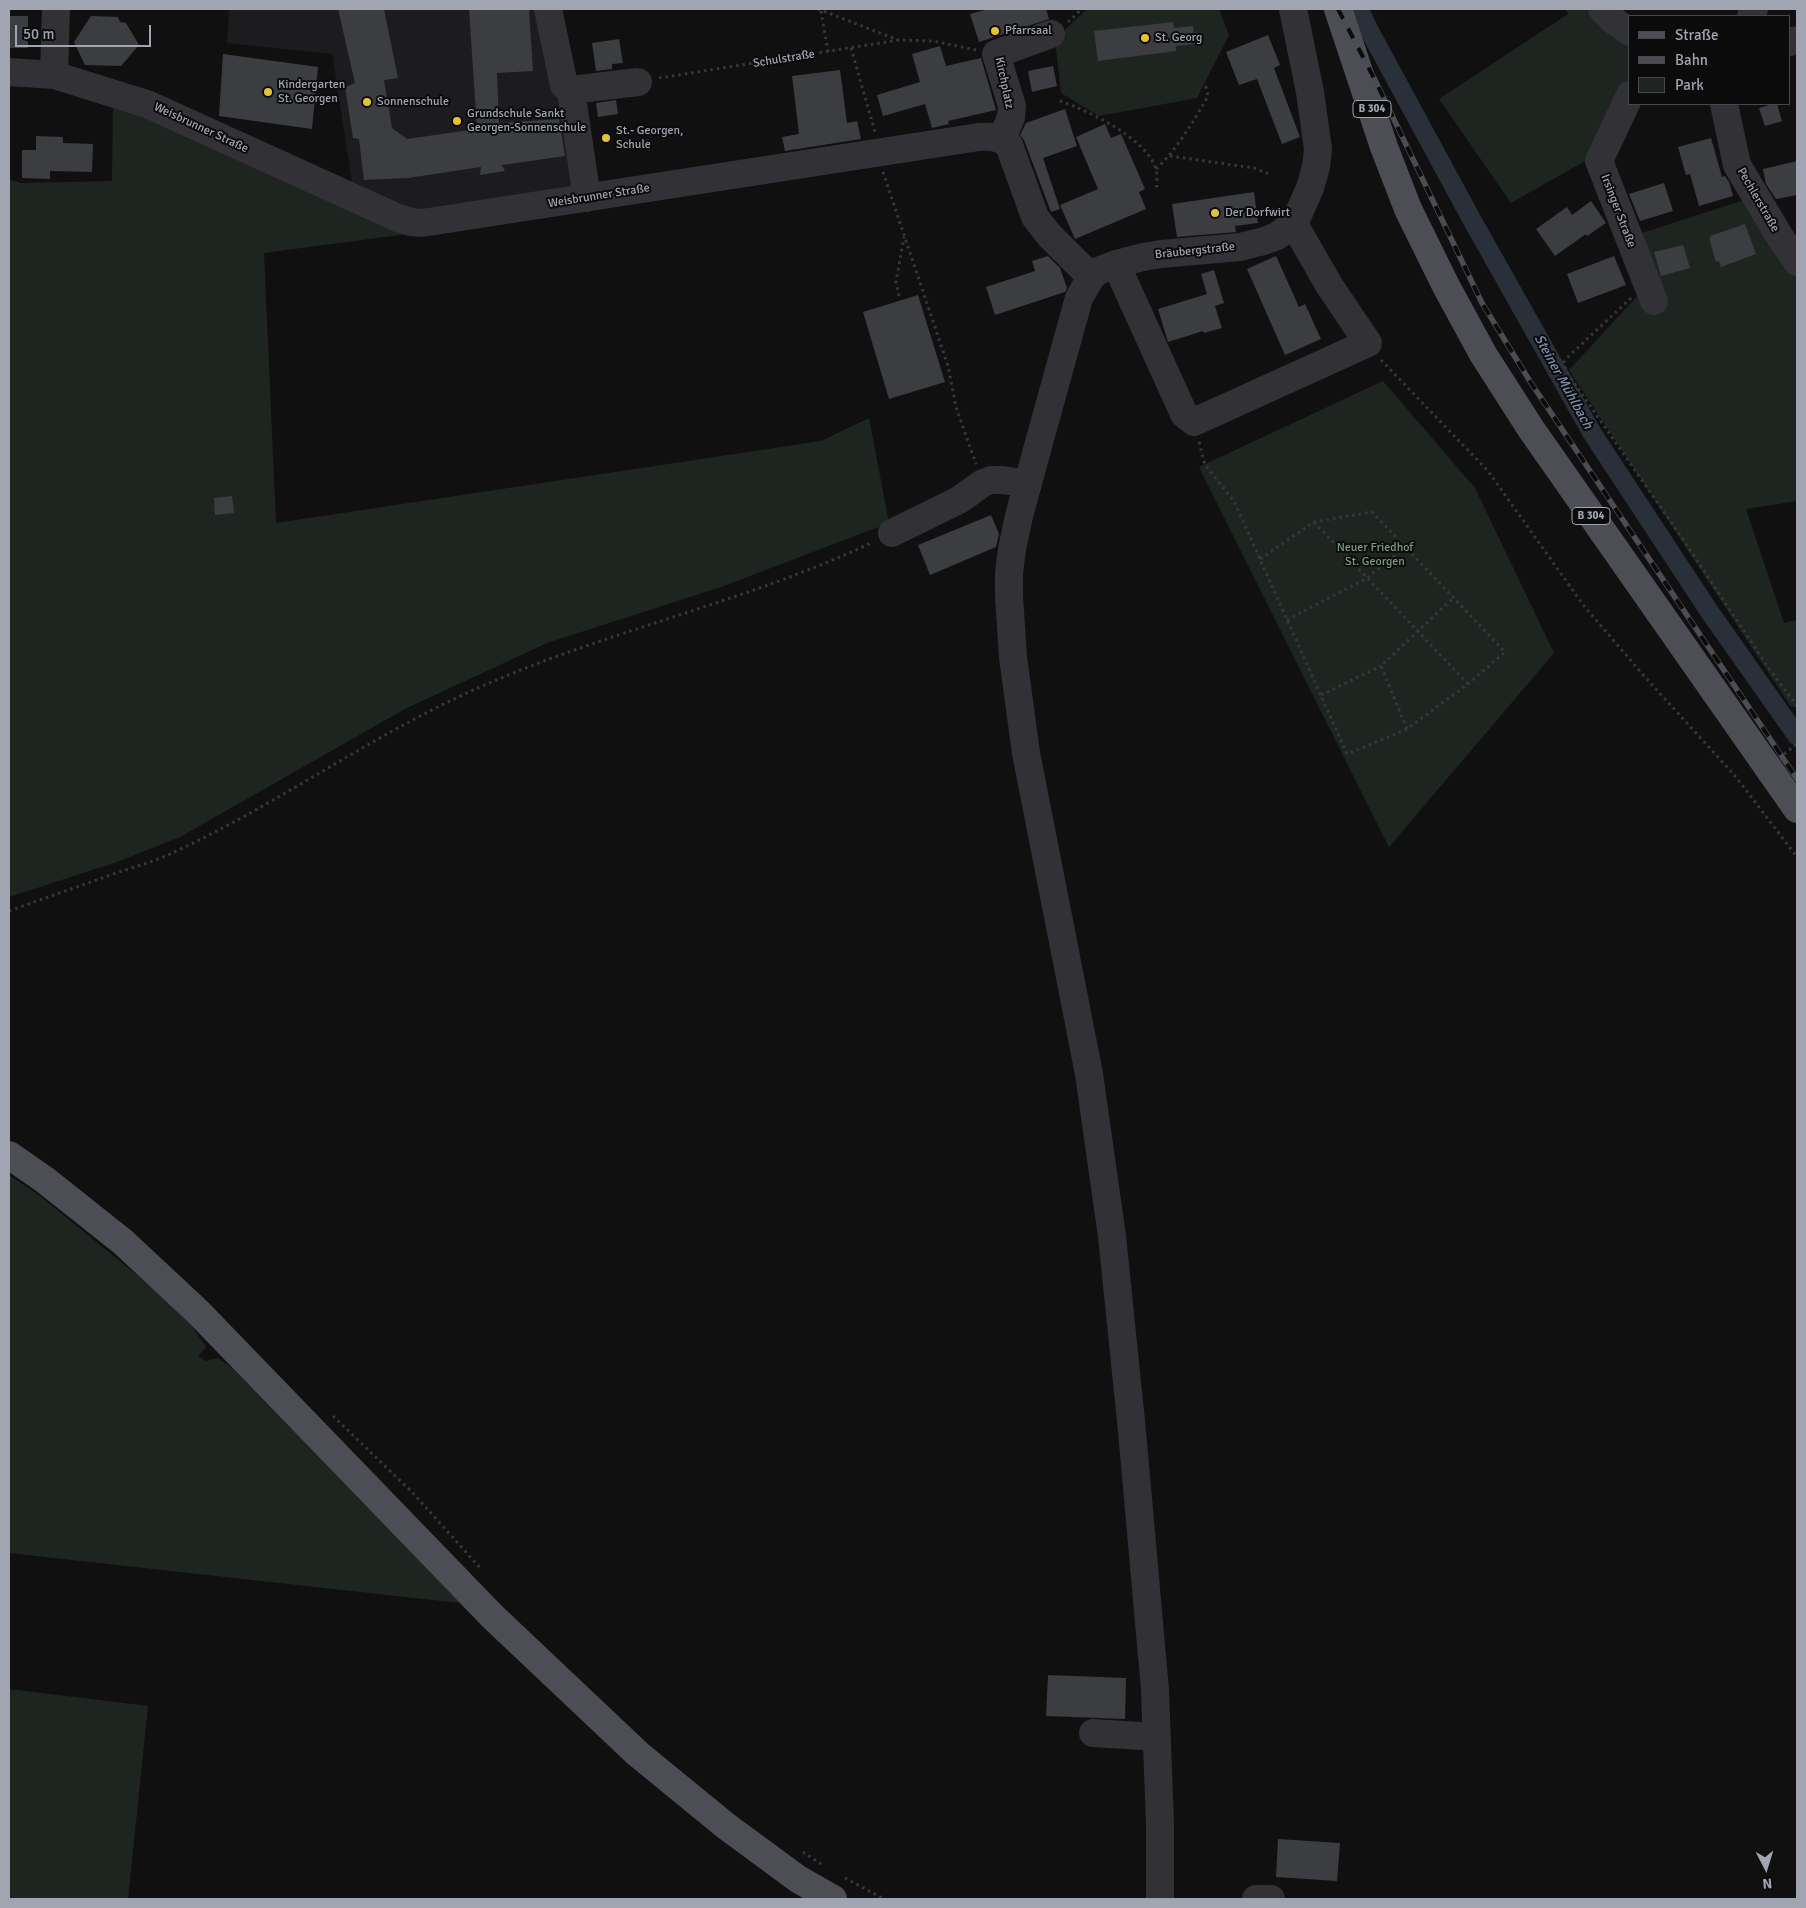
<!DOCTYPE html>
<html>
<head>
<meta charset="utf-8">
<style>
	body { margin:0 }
	#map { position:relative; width:1806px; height:1908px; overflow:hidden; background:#101011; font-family:Signika,sans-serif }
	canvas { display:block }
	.frame { position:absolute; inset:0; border:10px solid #a1a4b1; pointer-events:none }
	.legend { position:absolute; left:1628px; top:15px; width:162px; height:90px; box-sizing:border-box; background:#0b0b0c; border:1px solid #47484e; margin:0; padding:6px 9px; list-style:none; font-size:15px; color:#a1a4b1 }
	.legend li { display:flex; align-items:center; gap:10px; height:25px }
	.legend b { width:25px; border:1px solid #47484e }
	.north { position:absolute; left:1741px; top:1843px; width:50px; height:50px; -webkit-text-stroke:4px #0b0b0c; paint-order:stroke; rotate:175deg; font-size:14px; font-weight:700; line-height:20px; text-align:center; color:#a1a4b1 }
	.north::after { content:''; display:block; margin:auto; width:18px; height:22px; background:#a1a4b1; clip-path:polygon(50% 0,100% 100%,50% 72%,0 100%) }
	.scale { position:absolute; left:15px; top:25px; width:136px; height:22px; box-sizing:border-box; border:2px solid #a1a4b1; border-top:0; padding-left:6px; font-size:15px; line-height:18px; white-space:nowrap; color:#a1a4b1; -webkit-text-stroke:4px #0b0b0c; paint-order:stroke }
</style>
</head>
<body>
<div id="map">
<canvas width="1806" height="1908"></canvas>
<div class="frame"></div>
<ul class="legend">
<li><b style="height:6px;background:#4d4e55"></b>Straße</li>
<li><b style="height:6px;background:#4b4d53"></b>Bahn</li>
<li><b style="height:14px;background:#1e2520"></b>Park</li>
</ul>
<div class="north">N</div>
<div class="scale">50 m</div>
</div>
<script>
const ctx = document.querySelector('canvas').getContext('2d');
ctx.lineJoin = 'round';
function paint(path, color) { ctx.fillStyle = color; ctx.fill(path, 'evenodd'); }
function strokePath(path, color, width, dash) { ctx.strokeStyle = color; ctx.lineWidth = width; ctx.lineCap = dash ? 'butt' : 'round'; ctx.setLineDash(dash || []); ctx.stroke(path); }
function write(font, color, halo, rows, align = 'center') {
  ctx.font = font + ' Signika,sans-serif'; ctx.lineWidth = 4; ctx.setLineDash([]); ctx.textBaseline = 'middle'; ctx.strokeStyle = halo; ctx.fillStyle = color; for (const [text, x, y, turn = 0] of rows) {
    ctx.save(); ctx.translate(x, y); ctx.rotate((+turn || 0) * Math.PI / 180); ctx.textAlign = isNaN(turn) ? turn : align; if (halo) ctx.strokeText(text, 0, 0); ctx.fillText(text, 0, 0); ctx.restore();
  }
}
paint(new Path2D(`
	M229 9H543L591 192 425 218 353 188 332 54 227 43Z`), '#1c1c1e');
paint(new Path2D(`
	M1087 9H1219L1229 35 1197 98 1099 116 1061 93 1055 39Z
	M1566 9H1586L1589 13 1630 40V83L1592 157 1511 203 1439 99 1568 14Z
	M113 99 422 232 264 253 276 523 821 441 869 418 889 523 721 587 547 643 405 709 180 837 117 862 9 897V179L21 183 112 181Z
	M1750 198 1797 269V501L1746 509 1784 623 1797 620V706L1791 707 1569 370 1654 278 1639 234Z
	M1383 381 1475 488 1554 653 1389 847 1199 467Z
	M9 1175 40 1196 137 1275 187 1319 206 1347 198 1356 206 1361 218 1358 232 1368 460 1603 9 1553Z
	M9 1689 148 1706 128 1899H9Z`), '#1e2520');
strokePath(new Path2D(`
	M1359 9 1369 30 1472 220 1592 433 1709 611 1797 736`), '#2a3039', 19);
paint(new Path2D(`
	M338 9H384L398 78 384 80 392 128 407 139 477 129 469 9H529L533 71 497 73 499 123 559 119 565 156 502 165 505 171 480 175 481 167 408 178 364 180 359 139 353 138 345 87 355 83Z
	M988 9H1046L1049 19 979 42 970 14Z
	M9 16H28V48H9Z
	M91 16 118 17 120 22 126 23 139 45 121 66 85 65 74 42Z
	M1173 22 1174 28 1193 26 1195 44 1176 46V51L1098 61 1094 31Z
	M1268 35 1280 65 1274 68 1300 137 1282 144 1257 79 1239 85 1226 52Z
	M619 39 623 63 612 64V69L596 71 592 43Z
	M940 46 946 66 981 58 996 110 948 121 949 124 932 128 925 104 883 116 877 95 920 82 912 54Z
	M223 54 318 67 312 129 219 116Z
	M1053 66 1057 86 1032 92 1028 71Z
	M840 70 847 123 857 121 861 139 785 151 782 137 799 134 792 76Z
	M616 100 618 114 598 117 596 103Z
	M1773 104H1777L1782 121 1765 126 1759 108Z
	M1065 109 1077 146 1043 158 1060 209 1051 212 1024 140 1020 135 1026 123Z
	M1105 124 1111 138 1121 134 1145 189 1139 192 1146 209 1075 239 1060 205 1098 189 1076 137Z
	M36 136 63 137V143L93 144 92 172 50 171V179L22 178V150H36Z
	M1711 138 1722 177 1725 176 1729 182 1733 196 1699 206 1690 174 1686 175 1678 147Z
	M1797 161V195L1776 199 1766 184 1763 169Z
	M1664 183 1673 211 1640 221 1629 194Z
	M1254 192 1258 223 1235 226 1236 232 1177 237 1172 204Z
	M1591 201 1606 223 1587 236 1586 234 1555 256 1536 229 1567 207 1572 215Z
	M1745 224 1756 254 1721 267 1719 261 1716 262 1709 238H1711L1710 236Z
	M1683 245 1690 268 1661 276 1654 252Z
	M1048 256 1060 268 1067 288 1065 292 995 315 986 287 1035 271 1032 261Z
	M1276 256 1299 307 1305 304 1321 339 1285 355 1247 269Z
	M1614 256 1626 285 1578 303 1567 274Z
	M1214 270 1224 303 1215 306 1222 328 1204 333 1203 331 1168 342 1158 309 1207 294 1201 274Z
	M918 295 945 382 889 399 863 312Z
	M232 496 234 513 215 515 214 498Z
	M991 515 999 534 996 547 930 575 918 545Z
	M1048 1675 1126 1678 1125 1719 1046 1716Z
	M1278 1839 1340 1843 1337 1881 1276 1877Z`), '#3c3d41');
strokePath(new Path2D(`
	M818 9 898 40
	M821 11 828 52
	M1068 22 1082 9
	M851 48 875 132
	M659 78 899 40 933 41 976 50
	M1060 101C1089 111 1146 138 1156 169 1158 175 1156 183 1157 189
	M1170 156 1254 168 1269 174
	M1156 169C1178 148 1193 122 1208 96L1205 83
	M883 172 948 366 956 407 976 464
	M899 296 896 282 904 237
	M1631 298 1569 356 1564 362 1566 371 1682 538 1770 670 1797 706
	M1381 360 1488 471 1584 606 1645 677 1736 777 1797 857
	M1199 442 1205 465 1234 501 1347 754 1407 729 1468 684 1505 652 1372 512 1314 522 1260 559
	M1314 522 1468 684
	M1287 620 1367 578 1405 547
	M1321 695 1381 666
	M1407 729 1381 666 1453 598
	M1784 754 1797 744
	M9 911C45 898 80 886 116 873 134 867 153 862 170 854 273 807 366 739 469 692 600 632 742 604 873 542
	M333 1416 412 1492 482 1570
	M803 1852 821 1864
	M845 1878 884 1899`), '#37383d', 3, [2.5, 4]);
strokePath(new Path2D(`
	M548 9 564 85 571 90 587 198
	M1602 9 1614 21 1630 32
	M1751 16 1754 9
	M1790 42 1797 40
	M9 72 54 75 147 104 398 218 411 222 422 223 979 137C992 136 999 137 1009 145L1035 217 1049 235 1091 277
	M54 75 56 9
	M571 90 638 82
	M1630 95 1599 161 1654 301
	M1724 104 1737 165 1780 237 1797 262
	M1002 139 1011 117 1012 106 996 54 1051 34
	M1116 264 1184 414 1194 422 1368 343 1329 285 1294 224
	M892 533 959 500 983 483 991 480H1003L1028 484
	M1093 1733 1157 1737
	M1160 1899V1824L1155 1690 1132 1431 1112 1236 1089 1074 1026 753 1013 657 1009 596V573L1012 549 1019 516 1040 439 1079 298 1091 277 1098 271 1116 264 1143 257 1161 254 1240 247 1264 241 1277 236 1294 224 1310 188 1316 167 1318 149 1310 92 1293 9
	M1256 1899H1271`), '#313136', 28);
strokePath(new Path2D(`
	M1338 9 1384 147 1408 209 1446 286 1483 354 1531 429 1797 809
	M9 1155 45 1180 123 1242 198 1312 492 1616 638 1754 726 1826 798 1879 833 1899`), '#4d4e55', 28);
const rail = new Path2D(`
	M1338 9 1376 82 1482 303 1531 383 1797 779`);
strokePath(rail, '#4b4d53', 5.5);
strokePath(rail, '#0b0b0c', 4, [11]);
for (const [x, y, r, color] of [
	[995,31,5,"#e7c131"],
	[1145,38,5,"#e7c131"],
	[268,92,5,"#e7c131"],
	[367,102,5,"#e7c131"],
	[457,121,5,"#e7c131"],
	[606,138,5,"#e7c131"],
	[1215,213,5,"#e7c131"]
]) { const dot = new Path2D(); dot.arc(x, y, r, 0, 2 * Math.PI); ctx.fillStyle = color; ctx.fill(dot); strokePath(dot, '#0b0b0c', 2); }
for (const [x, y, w] of [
	[1372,109,38],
	[1591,516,38]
]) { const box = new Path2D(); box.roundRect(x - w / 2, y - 8.5, w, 17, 4); ctx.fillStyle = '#0b0b0c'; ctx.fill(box); strokePath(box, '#a1a4b1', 1); }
write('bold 11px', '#a1a4b1', null, [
	["B 304",1372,109],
	["B 304",1591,516]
]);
write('12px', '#a1a4b1', '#0b0b0c', [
	["Pfarrsaal",1005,31],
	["St. Georg",1155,38],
	["Kindergarten",278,85],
	["St. Georgen",278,99],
	["Sonnenschule",377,102],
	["Grundschule Sankt",467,114],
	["Georgen-Sonnenschule",467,128],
	["St.- Georgen,",616,131],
	["Schule",616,145],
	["Der Dorfwirt",1225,213]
], 'left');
write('12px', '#a1a4b1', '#0b0b0c', [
	["Schulstraße",784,59,-9],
	["Kirchplatz",1004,83,78],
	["Weisbrunner Straße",201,128,25],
	["Weisbrunner Straße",599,196,-9],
	["Pechlerstraße",1758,200,60],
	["Irsinger Straße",1618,211,69],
	["Bräubergstraße",1195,251,-6]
]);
write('12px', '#799c7f', '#0b0b0c', [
	["Neuer Friedhof",1375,548],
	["St. Georgen",1375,562]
]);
write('italic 14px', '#798eab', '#0b0b0c', [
	["Steiner Mühlbach",1563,382,61]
]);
</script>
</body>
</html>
